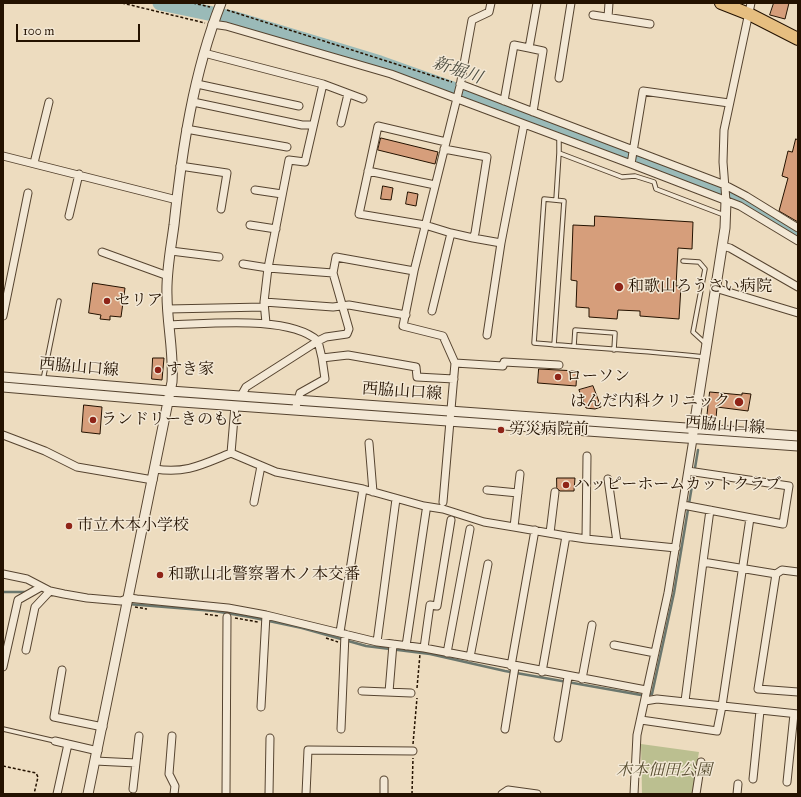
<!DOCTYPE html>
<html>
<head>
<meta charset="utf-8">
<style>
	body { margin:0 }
	#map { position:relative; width:801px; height:797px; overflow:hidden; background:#eddcbf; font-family:"IM FELL Great Primer",serif }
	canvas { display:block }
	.frame { position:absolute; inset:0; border:4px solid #241200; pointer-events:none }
	.scale { position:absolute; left:16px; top:24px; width:124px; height:18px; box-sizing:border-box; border:2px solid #241200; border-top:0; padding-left:5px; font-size:12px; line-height:14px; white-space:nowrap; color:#241200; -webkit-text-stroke:3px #f3e8d5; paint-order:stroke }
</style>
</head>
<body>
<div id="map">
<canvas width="801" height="797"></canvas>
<div class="frame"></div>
<div class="scale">100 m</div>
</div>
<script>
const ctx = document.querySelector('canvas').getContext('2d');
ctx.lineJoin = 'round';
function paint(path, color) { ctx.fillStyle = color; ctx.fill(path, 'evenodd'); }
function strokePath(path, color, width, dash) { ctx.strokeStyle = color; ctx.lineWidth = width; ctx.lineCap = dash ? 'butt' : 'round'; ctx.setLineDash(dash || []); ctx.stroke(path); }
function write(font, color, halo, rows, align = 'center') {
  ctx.font = font + ' "IM FELL Great Primer","Noto Serif JP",serif'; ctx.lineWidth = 3; ctx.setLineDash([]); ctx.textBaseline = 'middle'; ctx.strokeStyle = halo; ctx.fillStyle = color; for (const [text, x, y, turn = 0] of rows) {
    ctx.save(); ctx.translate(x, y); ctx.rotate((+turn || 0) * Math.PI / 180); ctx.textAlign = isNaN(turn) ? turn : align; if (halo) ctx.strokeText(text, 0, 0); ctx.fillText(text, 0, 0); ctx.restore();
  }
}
paint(new Path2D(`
	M641 744 699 752 692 794H642Z`), '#bbbf90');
strokePath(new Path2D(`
	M735 196V201
	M3 592H27
	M128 604 214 611 250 617 302 628 366 646 430 654 505 671 641 695 652 694 674 593 698 450`), '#6b776e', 2.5);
strokePath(new Path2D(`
	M160 3 232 18 380 63 481 99 735 196 798 234`), '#9abab8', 15);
const building = new Path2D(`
	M774 3H789L785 19 770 15Z
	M381 138 438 152 435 164 378 150Z
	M796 139 798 140V222L779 211 788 178 782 176 788 151 792 152Z
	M383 186 393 188 391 200 381 199Z
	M408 192 418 194 416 206 406 204Z
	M595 216 693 222 692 249 678 248 676 286H681L679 319 640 316V311L618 310 617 319 589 317V308L576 307 577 281 571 280 573 225 594 226Z
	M93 283 125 288 121 317 110 316V320L100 319 101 315 89 313Z
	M153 358H164L162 380 152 379Z
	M539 369 577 371 576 386 538 383Z
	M593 386 601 407 595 409 586 408 579 390Z
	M710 392 742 395V393L751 394 748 411 717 407 716 418H707Z
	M84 405 102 407 100 434 82 432Z
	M557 478H575L574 491H560L557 488Z`);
paint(building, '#d69e7b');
strokePath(building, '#241200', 1);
const service = new Path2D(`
	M559 137V153L622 177 635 176 654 182 656 189 724 215
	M556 200 559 153
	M683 261 699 262 705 269 693 332 705 343
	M554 345 564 201 544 199 534 343C591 348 647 351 704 357
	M574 346 575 330 615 333 614 350
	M43 380 59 301
	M3 729 55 741`);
const minor = new Path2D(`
	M593 15 650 24
	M608 17 609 3
	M212 24 226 26 391 74 631 164 740 206 798 241
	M204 53 323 84 305 162 289 160 268 268 243 264
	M559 78 571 3
	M197 84 299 106
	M323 84 363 99
	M460 84 725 185 746 196 798 228
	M504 101 514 45 529 48
	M193 102 302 125H313
	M533 112 543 51 529 48 537 3
	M341 123 348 94
	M186 129 287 147
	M446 142 378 126 359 214 425 225 451 233
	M3 156 177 200
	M34 163 49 102
	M631 164 643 91 729 103
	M180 166 227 173 221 209
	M368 171 435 185
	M255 190 282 194
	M726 201 723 162 724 130 751 3
	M69 216 79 174
	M250 225 276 229
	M473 238 501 243 524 124
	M722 246 730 248 798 287
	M171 251 219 257
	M102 252 168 276
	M715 288 798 313
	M264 302 333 307 349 305 406 315
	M168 309 264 307
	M432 311 451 233 473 238 475 233 487 157 444 149
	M3 316 28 193
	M266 323 264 302 268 268 333 273
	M170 325C209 324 289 315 318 341L326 337 347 334 349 329 333 273 336 257 414 271
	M487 335 501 243
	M455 363 503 366 504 362 559 365
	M241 396 246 387 318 341 322 358
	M295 410 300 393 325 379 322 358 348 355 416 367 417 377 454 379
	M3 435 45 451 77 467 153 480
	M369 443 373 492
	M231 453 276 472 363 489 424 506 443 509 484 522 514 527
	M587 456 586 539 676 548
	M155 469C187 474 203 464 231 453L235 406
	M520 474 514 527 566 536
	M608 479 617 542
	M487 490 518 493
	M254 502 261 466
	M443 502 455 363 443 336 403 326 414 271 460 86 472 20 489 12 491 3
	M683 505 783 524 789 486 688 471
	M550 533 555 492
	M703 562 710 510
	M798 572 782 570 776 574 758 689 798 692
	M3 574 27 579 50 591 64 594 87 598 121 601 129 598 137 599 228 608 266 615 377 642 424 648 646 690
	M340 632 363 489
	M377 642 396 499
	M614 645 655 653
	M406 646 426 511
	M424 648 430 605 437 606 451 520
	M26 650 35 607 50 591
	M447 653 470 529
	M470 657 488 564
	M511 666 535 530
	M3 667 18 600 41 587
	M62 670 54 717 103 727
	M542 672 566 536 586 539
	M582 679 592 625
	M362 691 411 693
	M389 692 393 644
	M645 701 657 699 798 714
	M685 701 703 562 776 574
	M261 707 266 615
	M641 720 717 731 722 706 750 518
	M341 729 345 634
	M505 729 515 667
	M172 736 169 774 175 786 174 794
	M558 738 568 677
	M55 741 98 751
	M95 761 136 763
	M753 779 760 711
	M384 780V794
	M787 782 794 714
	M133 789 139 736
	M57 794 68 744
	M226 794 227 617
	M269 794 270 738
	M306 794 308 750 413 751
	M502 794 508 790 537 794
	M634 794 637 735 668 593 693 439
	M696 794 701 762
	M737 794 738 784`);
const tertiary = new Path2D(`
	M3 377 170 391 798 436
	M3 387 168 401 798 446
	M693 433 725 228 726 201
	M88 794 172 382C174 352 167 324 167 295 166 272 171 248 174 225 182 150 193 74 221 3`);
const primary = new Path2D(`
	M721 3 749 14 798 39`);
strokePath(service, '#564430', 5.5);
strokePath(minor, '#564430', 9);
strokePath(tertiary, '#564430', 11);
strokePath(primary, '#241200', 14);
strokePath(new Path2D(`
	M122 3 205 23
	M193 3 210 7
	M227 10 452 82
	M135 607 147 609
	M205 614 219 616
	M235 618 258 622
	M326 638 338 642
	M417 688 420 654
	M413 744 417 698
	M3 766 36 773 38 777 34 794
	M412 794 413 758`), '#241200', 1.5, [3, 2]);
strokePath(service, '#f3e8d5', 3.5);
strokePath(minor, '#f3e8d5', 7);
strokePath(tertiary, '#f3e8d5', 9);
strokePath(primary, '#e6be80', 12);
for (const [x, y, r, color] of [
	[619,287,5,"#8f2418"],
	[107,301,4,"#8f2418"],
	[158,370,4,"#8f2418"],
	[558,377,4,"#8f2418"],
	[739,402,5,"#8f2418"],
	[93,420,4,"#8f2418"],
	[501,430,4,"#8f2418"],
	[566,485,4,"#8f2418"],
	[69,526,4,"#8f2418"],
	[160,575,4,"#8f2418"]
]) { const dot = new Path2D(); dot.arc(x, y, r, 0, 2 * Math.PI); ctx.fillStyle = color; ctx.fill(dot); strokePath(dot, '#f3e8d5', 1.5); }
write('16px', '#241200', '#f3e8d5', [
	["和歌山ろうさい病院",628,287],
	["セリア",115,301],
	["すき家",166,370],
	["ローソン",566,377],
	["はんだ内科クリニック",730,402,"right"],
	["ランドリーきのもと",101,420],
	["労災病院前",509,430],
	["ハッピーホームカットクラブ",574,485],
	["市立木本小学校",77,526],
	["和歌山北警察署木ノ本交番",168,575]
], 'left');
write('16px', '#241200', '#f3e8d5', [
	["西脇山口線",79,368,5],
	["西脇山口線",402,392,4],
	["西脇山口線",725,426,4]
]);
write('italic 16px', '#594f32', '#f3e8d5', [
	["木本佃田公園",664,771]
]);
write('italic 17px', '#4d4d40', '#f3e8d5', [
	["新堀川",457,71,19]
]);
</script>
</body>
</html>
